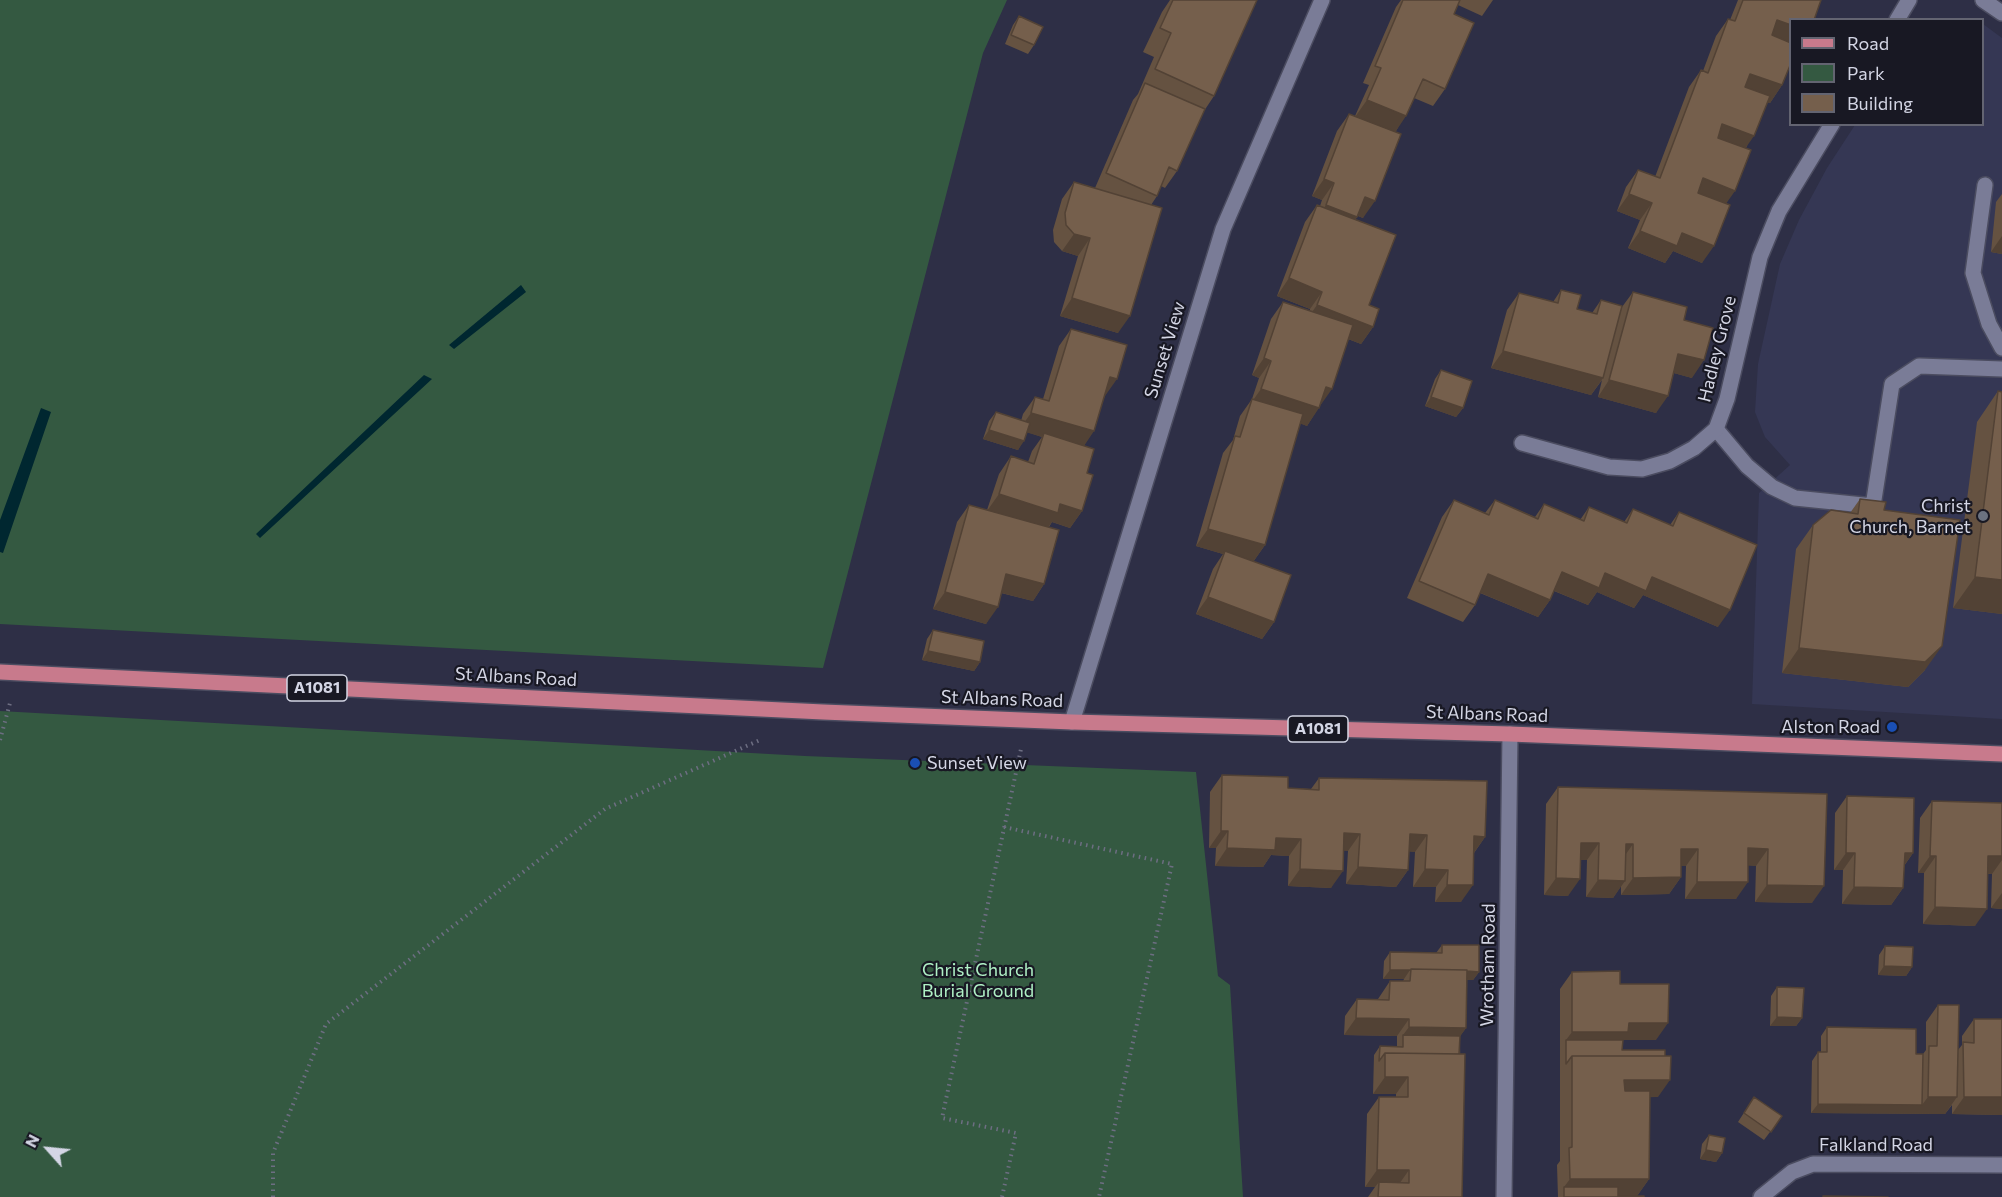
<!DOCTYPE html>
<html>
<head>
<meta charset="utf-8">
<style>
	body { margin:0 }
	#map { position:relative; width:2002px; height:1197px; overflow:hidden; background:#2e2f46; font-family:Commissioner,sans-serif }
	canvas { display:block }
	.legend { position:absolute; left:1789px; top:18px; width:195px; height:108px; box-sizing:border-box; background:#181823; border:2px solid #636471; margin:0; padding:8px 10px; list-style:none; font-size:18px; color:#d4d6e5 }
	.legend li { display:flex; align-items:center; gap:12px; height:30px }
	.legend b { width:30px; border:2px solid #636471 }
	.north { position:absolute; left:18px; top:1119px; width:60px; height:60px; -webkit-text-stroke:4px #181823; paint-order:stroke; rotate:297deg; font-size:16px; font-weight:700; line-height:24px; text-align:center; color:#d4d6e5 }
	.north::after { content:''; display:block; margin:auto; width:21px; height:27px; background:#d4d6e5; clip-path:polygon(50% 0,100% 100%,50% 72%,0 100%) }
</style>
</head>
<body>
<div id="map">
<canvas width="2002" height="1197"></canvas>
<ul class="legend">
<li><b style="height:8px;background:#c87a8c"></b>Road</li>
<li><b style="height:16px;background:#345941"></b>Park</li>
<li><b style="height:16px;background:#755f4c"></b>Building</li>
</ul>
<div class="north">N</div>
</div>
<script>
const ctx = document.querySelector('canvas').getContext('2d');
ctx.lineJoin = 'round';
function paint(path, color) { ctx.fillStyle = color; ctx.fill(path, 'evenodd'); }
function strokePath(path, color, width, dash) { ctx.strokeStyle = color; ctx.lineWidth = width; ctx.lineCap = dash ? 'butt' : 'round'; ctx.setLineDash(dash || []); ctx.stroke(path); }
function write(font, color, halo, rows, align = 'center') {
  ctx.font = font + ' Commissioner,sans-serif'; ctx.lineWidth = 4.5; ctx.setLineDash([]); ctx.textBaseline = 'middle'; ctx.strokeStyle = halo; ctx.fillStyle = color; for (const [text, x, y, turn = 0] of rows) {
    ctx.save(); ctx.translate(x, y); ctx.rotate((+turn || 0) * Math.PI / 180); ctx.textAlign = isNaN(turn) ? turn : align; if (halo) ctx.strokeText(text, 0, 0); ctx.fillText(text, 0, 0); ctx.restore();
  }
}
paint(new Path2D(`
	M1983 24 2002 38V719L1752 704 1759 493 1790 465 1765 437 1755 412 1758 364 1780 264 1799 220 1827 168 1855 125 1982 124Z`), '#353754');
paint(new Path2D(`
	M0 0H1007L983 53 823 668 0 624Z
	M0 711 805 756 1196 772 1218 976 1230 985 1243 1197H0Z`), '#345941');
paint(new Path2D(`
	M521 285 526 292 454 349 449 345Z
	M424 375 432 379 260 538 256 534Z
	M41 408 51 412 3 553 0 552V520Z`), '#002730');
const service = new Path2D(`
	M1985 185 1973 273 1989 324 2002 348
	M1716 429 1747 466 1772 487 1795 498 1873 506 1892 384 1919 366 2002 369`);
const minor = new Path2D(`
	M1983 0 2002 13
	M1897 20 1909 0
	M1522 443 1609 467 1642 469 1670 461 1694 448 1716 429 1727 399 1760 257 1779 211 1832 124
	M1072 722 1223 229 1322 0
	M1504 1197 1510 734
	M1761 1197 1792 1172 1813 1164 2002 1165`);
const primary = new Path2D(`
	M0 672 823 712 1072 722 1510 734 2002 754`);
strokePath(service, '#4b4c60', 18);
strokePath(minor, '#4b4c60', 18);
strokePath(primary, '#4b4c60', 18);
strokePath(new Path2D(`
	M0 740 10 703
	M1004 827 1172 864 1099 1197
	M273 1197V1153L326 1024 605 809 760 740
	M1002 1197 1016 1133 942 1118 1021 749`), '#6d6e82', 4, [1.5, 4.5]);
strokePath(service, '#7a7c97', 15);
strokePath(minor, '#7a7c97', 15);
strokePath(primary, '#c87a8c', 15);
paint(new Path2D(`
	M1170 0H1257L1214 96 1204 111 1177 171 1165 188 1161 186 1157 196 1151 205 1118 333 1060 316 1078 256 1062 251 1054 242 1053 230 1062 199 1074 182 1095 188 1133 100 1138 94 1154 57 1143 52 1162 12Z
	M1401 0H1493L1482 16 1458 5 1454 14 1445 89 1433 106 1414 98 1396 131 1363 218 1358 216 1355 220 1373 327 1361 344 1348 339 1320 405 1307 426 1300 423 1265 545 1253 562 1274 622 1262 639 1196 614 1213 569 1223 554 1196 546 1223 453 1233 440 1240 416 1252 399 1259 378 1252 375 1271 319 1283 302 1310 311V309L1277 296 1305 222 1317 205 1320 206 1322 200 1312 196 1337 131 1349 114 1355 116 1369 85 1363 83 1396 7Z
	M1738 0H1821L1791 20 1782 85 1770 103 1767 102 1746 148 1726 203 1702 263 1673 251 1665 263 1628 248 1640 220 1617 211 1626 187 1638 170 1655 177 1689 87 1701 70 1703 71 1716 36 1728 19 1730 20Z
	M1019 16 1034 45 1028 54 1005 44 1013 25Z
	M2002 194V254L1991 252 1996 202Z
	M1561 290 1577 309 1592 313 1601 300 1622 307 1633 292 1684 320 1692 378 1674 373 1656 413 1598 397 1602 380 1591 395 1491 368 1507 310 1519 293 1553 302Z
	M1071 329 1105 396 1084 446 1087 473 1082 511 1070 528 1052 522 1049 527 1044 584 1033 601 1001 593 986 624 933 609 957 522 969 505 987 510 999 474 1011 456 1028 462 1032 451 1042 437 1027 432 1018 450 983 439 989 421 996 412 1021 421 1023 414 1035 397 1043 399 1059 346Z
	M1441 370 1463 408 1456 417 1425 406 1435 379Z
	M1998 391 2002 392V614L1953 608 1977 422Z
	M1860 499 1884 510 1925 670 1908 687 1782 673 1796 549 1813 525 1850 513Z
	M1454 500 1485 513 1495 500 1535 517 1544 504 1580 520 1589 507 1624 522 1633 509 1670 525 1679 512 1718 627 1643 595 1634 608 1597 592 1588 605 1554 591 1550 600 1538 617 1480 593 1475 605 1463 622 1407 598 1442 517Z
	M933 630 980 662 974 671 922 660 927 639Z
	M1222 775 1288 788 1311 789 1319 778 1485 837 1474 853 1461 902H1435L1436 887H1413L1415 852 1409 851 1408 870 1396 887 1346 884 1348 851 1343 850 1331 888 1288 886 1289 856 1271 855 1263 867 1215 866 1216 848H1209L1210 792Z
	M1558 787 1827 794 1812 903 1755 902 1756 866 1748 865 1736 899H1685L1686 866H1681V877L1669 894 1621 895V886L1613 898 1586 897 1587 860H1580L1568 896 1544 895 1546 804Z
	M1847 796 1913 853 1904 866 1903 888 1891 905 1842 904 1843 870H1834L1835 813Z
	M1932 801 2002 803V909L1991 908 1992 874H1988L1975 926 1923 924 1924 873H1918L1920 818Z
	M1442 945 1479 972 1473 980H1466V1028L1460 1036 1462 1197H1368L1375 1187H1365L1367 1114 1379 1097H1396V1094H1373L1374 1055 1380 1046 1397 1047V1036L1344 1035 1345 1016 1357 999H1378L1390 981H1403L1404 979H1383L1384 961 1390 952 1436 953Z
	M1885 946 1912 967 1906 976 1878 975 1879 955Z
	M1572 972 1620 984 1656 1040H1623L1622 1050 1658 1097H1650L1649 1179 1637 1196 1644 1197H1558L1557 1165 1560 1161V989Z
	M1777 987 1802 1018 1796 1026H1770L1771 996Z
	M1938 1005 1958 1050 1962 1045V1036L1974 1019H2002V1115L1952 1114V1105L1945 1114 1811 1113 1812 1061 1818 1052H1821V1036L1827 1027 1916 1054H1923L1926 1050V1022Z
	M1754 1097 1782 1116 1764 1140 1738 1122Z
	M1709 1135 1722 1153 1716 1162 1700 1159 1702 1144Z`), '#655241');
paint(new Path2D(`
	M1777 20 1791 25V47L1765 37Z
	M1750 74 1782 85 1770 103 1738 91Z
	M1367 100 1406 116 1394 134 1355 117Z
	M1722 124 1754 136 1742 153 1710 141Z
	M1703 178 1735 191 1723 208 1691 196Z
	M1324 179 1334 183 1322 200 1312 196Z
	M1629 194 1652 203 1640 220 1617 211Z
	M1365 197 1375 201 1363 218 1353 214Z
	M1326 205 1357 217 1345 234 1314 222Z
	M1640 231 1682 233 1714 246 1702 263 1673 251 1665 263 1628 248Z
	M1074 234 1090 238 1078 256 1062 251Z
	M2002 236V254L1991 252Z
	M1289 278 1322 292 1310 309 1277 296Z
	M1072 298 1130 316 1118 333 1060 316Z
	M1317 305 1373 327 1361 344 1305 322Z
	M1503 351 1603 378 1591 395 1491 368Z
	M1678 354 1704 360 1692 378 1666 371Z
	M1264 358 1271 361 1259 378 1252 375Z
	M1110 377 1117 379 1105 396 1098 394Z
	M1609 380 1668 396 1656 413 1598 397Z
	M1326 387 1332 389 1320 406Z
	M1261 389 1319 408 1307 426 1249 406Z
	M1431 397 1463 408 1456 417 1425 406Z
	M1031 413 1094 431 1082 449 1044 433 1042 437 1019 430Z
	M989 430 1024 441 1018 450 983 439Z
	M999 494 1060 504 1082 511 1070 528 1052 522 1046 530 987 511Z
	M1208 529 1265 545 1253 562 1225 551 1223 554 1196 546Z
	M1562 572 1605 573 1652 577 1730 610 1718 627 1643 595 1634 608 1597 592 1588 605 1550 589Z
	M1006 574 1044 584 1033 601 994 591Z
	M1488 574 1550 600 1538 617 1476 591Z
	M1975 577 2002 580V614L1953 608Z
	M945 592 998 607 986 624 933 609Z
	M1208 597 1274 622 1262 639 1196 614Z
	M1942 646 1925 670 1908 687 1782 673 1799 648Z
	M928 651 980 662 974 671 922 660Z
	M1221 831H1228L1216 848H1209Z
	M1344 833 1360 834 1348 851 1332 850Z
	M1410 834 1427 835 1415 852 1398 851Z
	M1474 836 1485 837 1473 854Z
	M1276 838 1301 839 1289 856 1271 855 1263 867 1215 866 1227 848Z
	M1581 843H1599L1587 860H1569Z
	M1626 844H1633L1621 861Z
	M1748 848 1768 849 1756 866 1736 865Z
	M1681 849H1698L1686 866H1669Z
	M1846 853H1855L1843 870H1834Z
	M1905 853H1913L1901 870Z
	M1930 856H1936L1924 873H1918Z
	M1988 856H2002V860L1992 874 1976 873Z
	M1358 867 1408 870 1396 887 1346 884Z
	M1300 869 1343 871 1331 888 1288 886Z
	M1425 869 1448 870 1436 887H1413Z
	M1681 877 1669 894 1621 895 1633 878Z
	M1556 878 1580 879 1568 896 1544 895Z
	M1598 880 1625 881 1613 898 1586 897Z
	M1697 882H1748L1736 899H1685Z
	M1447 885H1473L1461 902H1435Z
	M1767 885 1824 886 1812 903 1755 902Z
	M1854 887 1903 888 1891 905 1842 904Z
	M2002 893V909L1991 908Z
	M1935 907 1987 909 1975 926 1923 924Z
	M1884 966 1912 967 1906 976 1878 975Z
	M1390 970H1410L1404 979H1383Z
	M1411 970 1479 972 1473 980 1411 979Z
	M1777 1017 1802 1018 1796 1026H1770Z
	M1356 1018 1409 1019 1397 1036 1344 1035Z
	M1629 1023H1668L1656 1040H1566L1572 1032Z
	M1409 1027 1466 1028 1454 1045 1403 1035Z
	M1385 1077H1408L1396 1094H1373Z
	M1624 1080H1670L1658 1097 1612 1098Z
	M1928 1097H1957L1945 1114 1811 1113 1818 1104 1922 1105Z
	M1964 1097H2002V1115L1952 1114Z
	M1706 1150 1722 1153 1716 1162 1700 1159Z
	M1377 1170H1409L1397 1187 1379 1182 1375 1187H1365Z
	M1570 1179H1649L1637 1196H1564V1187Z`), '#524235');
const building = new Path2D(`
	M1173 0H1257L1214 96 1155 69 1171 33 1160 28Z
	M1403 0H1460L1454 14 1474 23 1445 89 1423 79 1406 116 1367 100 1381 68 1375 66Z
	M1743 0H1821L1814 20H1791V25L1777 20 1772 35 1791 43V63L1782 85 1750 74 1745 87 1770 96 1754 136 1722 124 1718 138 1751 150 1735 191 1703 178 1698 193 1730 205 1714 246 1682 233 1677 246 1640 231 1652 203 1629 194 1638 170 1660 178 1701 70 1708 73 1728 19 1735 21Z
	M1019 16 1043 27 1034 45 1011 35Z
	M1145 83 1205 109 1177 171 1169 167 1157 196 1106 173Z
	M1349 114 1401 134 1375 201 1365 197 1357 217 1326 205 1334 183 1324 179Z
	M1074 182 1162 208 1130 316 1072 298 1090 238 1074 234 1066 225 1065 213Z
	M1317 205 1396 235 1369 305 1379 309 1373 327 1317 305 1322 292 1289 278Z
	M1561 290 1581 295 1577 309 1597 314 1601 300 1622 306 1603 378 1503 351 1519 293 1558 303Z
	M1633 292 1687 307 1684 320 1713 328 1704 360 1678 354 1668 396 1609 380Z
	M1283 302 1353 325 1332 389 1326 387 1319 408 1261 389 1271 361 1264 358Z
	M1071 329 1127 345 1117 379 1110 377 1094 431 1031 413 1035 397 1049 401Z
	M1441 370 1472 381 1463 408 1431 397Z
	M1998 391 2002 392V580L1975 577Z
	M1252 399 1303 414 1265 545 1208 529 1235 436 1240 437Z
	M996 412 1030 423 1024 441 989 430Z
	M1044 433 1094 449 1087 473 1093 475 1082 511 1060 504 1058 513 999 494 1011 456 1034 464Z
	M1860 499 1886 502 1884 510 1960 520 1942 646 1925 662 1799 648 1813 525 1831 510 1858 514Z
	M1454 500 1489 515 1495 500 1538 519 1544 504 1584 521 1589 507 1627 523 1633 509 1673 526 1679 512 1757 545 1730 610 1652 577 1646 591 1605 573 1599 588 1562 572 1550 600 1488 574 1475 605 1419 581Z
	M969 505 1059 530 1044 584 1006 574 998 607 945 592Z
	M1225 551 1291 575 1274 622 1208 597Z
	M933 630 984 641 980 662 928 651Z
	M1222 775 1288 777V788L1319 790V778L1487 781 1485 837 1474 836 1473 885H1447L1448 870 1425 869 1427 835 1410 834 1408 870 1358 867 1360 834 1344 833 1343 871 1300 869 1301 839 1276 838 1275 850 1227 848 1228 831H1221Z
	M1558 787 1827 794 1824 886 1767 885 1768 849 1748 848V882H1697L1698 849H1681V877L1633 878V844H1626L1625 881 1598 880 1599 843H1581L1580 879 1556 878Z
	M1847 796 1914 798 1913 853H1905L1903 888 1854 887 1855 853H1846Z
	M1932 801 2002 803V856H1988L1987 909 1935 907 1936 856H1930Z
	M1442 945H1479V972L1467 971V970L1411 969V970H1390V952L1442 953Z
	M1885 946 1913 947 1912 967 1884 966Z
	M1411 969 1467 970 1466 1028 1409 1027V1019L1356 1018 1357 999 1389 1000 1390 981H1410Z
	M1620 971V984H1669L1668 1023H1629L1628 1032H1572V972Z
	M1777 987 1804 988 1802 1018 1777 1017Z
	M1938 1005H1959L1957 1097H1928L1929 1046H1937Z
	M1974 1019H2002V1097H1964L1963 1042 1974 1043Z
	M1827 1027 1916 1029V1054H1923L1922 1105 1818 1104V1052H1827Z
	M1403 1035 1460 1036 1459 1054 1385 1053 1379 1061 1380 1046 1403 1047Z
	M1566 1040H1623L1622 1050H1665V1056H1572L1566 1064Z
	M1385 1053 1465 1054 1462 1197H1378L1379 1182 1409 1183V1170H1377L1379 1097H1408V1077H1385Z
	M1572 1056H1671L1670 1080H1624L1625 1091H1650L1649 1179H1570L1569 1148 1572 1147Z
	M1754 1097 1782 1116 1771 1132 1744 1113Z
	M1709 1135 1725 1138 1722 1153 1706 1150Z
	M1564 1187H1618V1196H1644V1197H1564Z
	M1823 1196 1888 1197H1823Z`);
paint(building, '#755f4c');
strokePath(building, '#524235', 1.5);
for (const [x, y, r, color] of [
	[1983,516,6,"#6b7280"],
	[1892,727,6,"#1a4fb4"],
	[915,763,6,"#1a4fb4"]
]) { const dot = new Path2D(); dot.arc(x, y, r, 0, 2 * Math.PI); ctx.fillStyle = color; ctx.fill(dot); strokePath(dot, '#181823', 2); }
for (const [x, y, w] of [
	[317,688,60],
	[1318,729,60]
]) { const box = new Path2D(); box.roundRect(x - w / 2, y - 13, w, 26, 4.5); ctx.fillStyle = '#181823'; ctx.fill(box); strokePath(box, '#d4d6e5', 1.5); }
write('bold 16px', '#d4d6e5', null, [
	["A1081",317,688],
	["A1081",1318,729]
]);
write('18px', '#d4d6e5', '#181823', [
	["Hadley Grove",1717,349,-76],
	["Sunset View",1165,350,-73],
	["St Albans Road",516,677,3],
	["St Albans Road",1002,699,2],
	["St Albans Road",1487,714,2],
	["Wrotham Road",1488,965,-89],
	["Falkland Road",1876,1145]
]);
write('18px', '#d4d6e5', '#181823', [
	["Christ",1971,506],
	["Church, Barnet",1971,527],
	["Alston Road",1880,727],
	["Sunset View",927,763,"left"]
], 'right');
write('18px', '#aff0c5', '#181823', [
	["Christ Church",978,970],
	["Burial Ground",978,991]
]);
</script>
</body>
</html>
